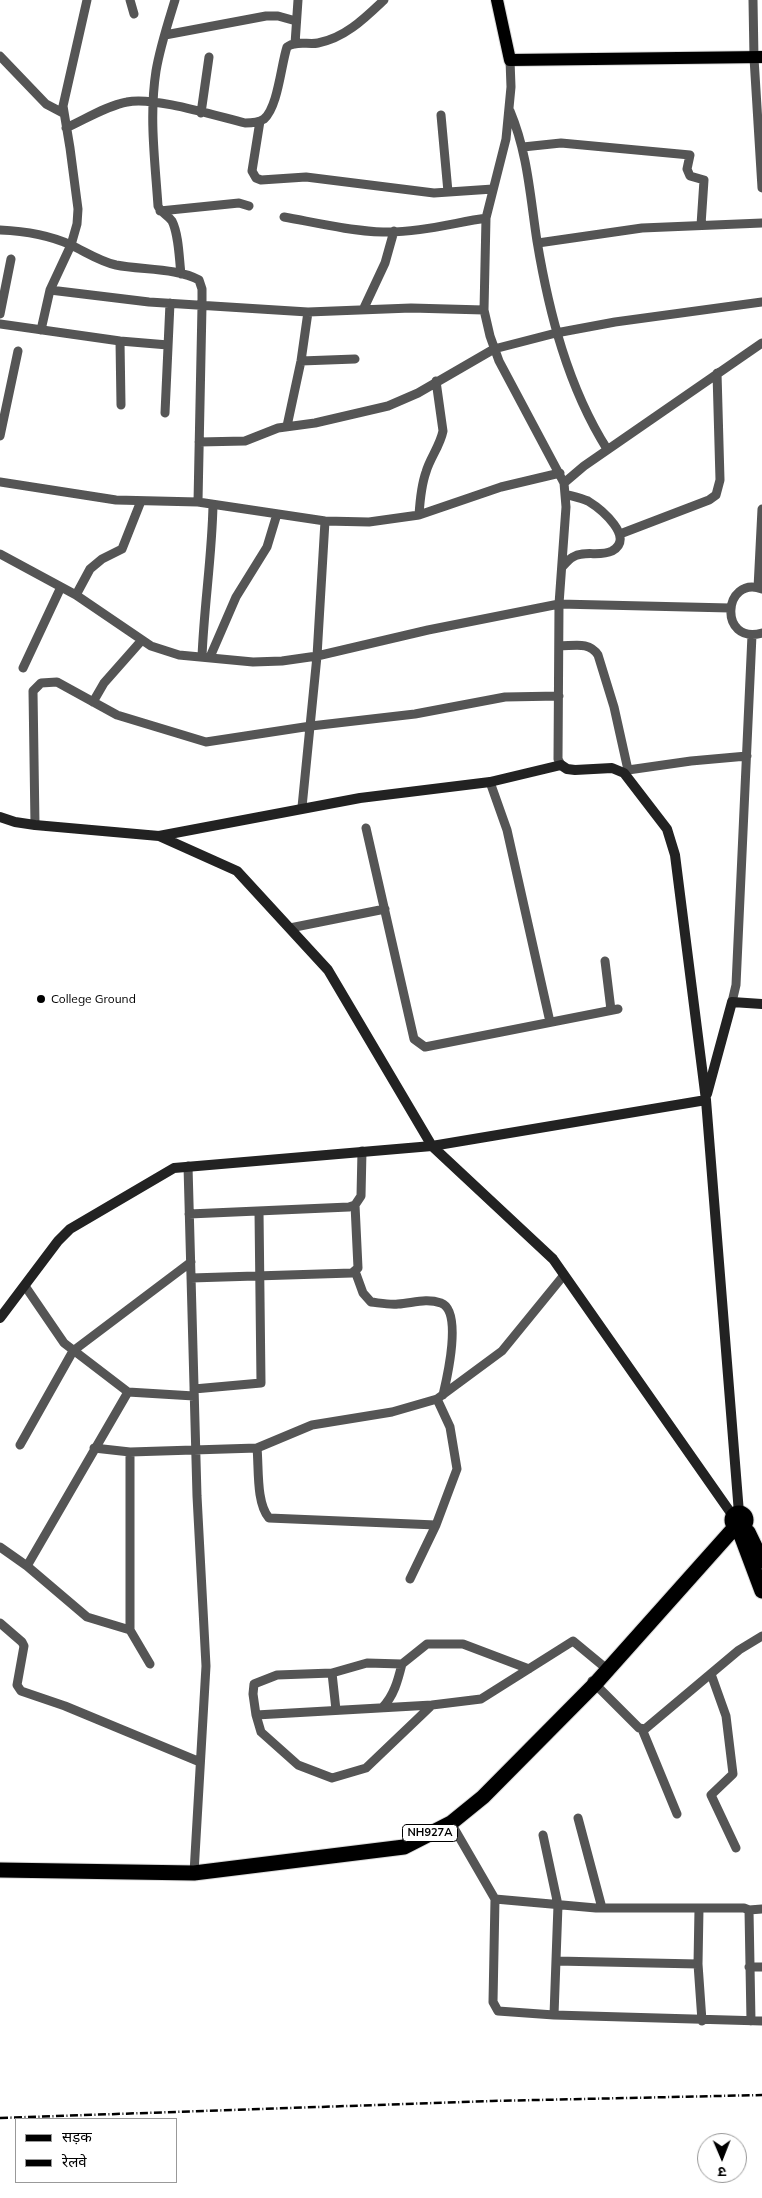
<!DOCTYPE html>
<html>
<head>
<meta charset="utf-8">
<style>
	body { margin:0 }
	#map { position:relative; width:762px; height:2198px; overflow:hidden; background:#fff; font-family:Mulish,"Noto Sans Devanagari",sans-serif }
	canvas { display:block }
	.legend { position:absolute; left:15px; top:2118px; width:162px; height:65px; box-sizing:border-box; background:#fff; border:1px solid #999; margin:0; padding:6px 9px; list-style:none; font-size:15px; color:#000 }
	.legend li { display:flex; align-items:center; gap:10px; height:25px }
	.legend b { width:25px; border:1px solid #999 }
	.north { position:absolute; left:697px; top:2133px; width:50px; height:50px; box-sizing:border-box; background:#fff; border:1px solid #999; border-radius:50%; rotate:179deg; font-size:14px; font-weight:700; line-height:20px; text-align:center; color:#000 }
	.north::after { content:''; display:block; margin:auto; width:18px; height:22px; background:#000; clip-path:polygon(50% 0,100% 100%,50% 72%,0 100%) }
</style>
</head>
<body>
<div id="map">
<canvas width="762" height="2198"></canvas>
<ul class="legend">
<li><b style="height:6px;background:#000"></b>सड़क</li>
<li><b style="height:6px;background:#000"></b>रेलवे</li>
</ul>
<div class="north">उ</div>
</div>
<script>
const ctx = document.querySelector('canvas').getContext('2d');
ctx.lineJoin = 'round';
function strokePath(path, color, width, dash) { ctx.strokeStyle = color; ctx.lineWidth = width; ctx.lineCap = dash ? 'butt' : 'round'; ctx.setLineDash(dash || []); ctx.stroke(path); }
function write(font, color, halo, rows, align = 'center') {
  ctx.font = font + ' Mulish,sans-serif'; ctx.lineWidth = 4.5; ctx.setLineDash([]); ctx.textBaseline = 'middle'; ctx.strokeStyle = halo; ctx.fillStyle = color; for (const [text, x, y, turn = 0] of rows) {
    ctx.save(); ctx.translate(x, y); ctx.rotate((+turn || 0) * Math.PI / 180); ctx.textAlign = isNaN(turn) ? turn : align; if (halo) ctx.strokeText(text, 0, 0); ctx.fillText(text, 0, 0); ctx.restore();
  }
}
const primary = new Path2D(`
	M497 0 510 60 762 57`);
const highway = new Path2D(`
	M732 1520a7 7 0 1 1 14 0a7 7 0 1 1-14 0Z
	M738 1527 762 1591
	M748 1532 762 1561
	M0 1870 194 1873 404 1847 451 1823 483 1797 595 1684 736 1526`);
strokePath(primary, '#dbdbdb', 14);
strokePath(highway, '#dbdbdb', 17);
strokePath(new Path2D(`
	M130 0 134 14
	M175 0C168 23 160 47 156 71 149 116 155 161 158 206 161 213 168 215 172 221 179 235 179 258 181 274
	M753 0 754 58 762 188
	M165 35 266 16H278L296 21
	M295 44 298 0
	M0 56 46 104 63 113
	M510 60 511 87 506 139 486 218 484 310 490 336 499 361 564 483 566 507 559 604 558 759 561 765
	M510 111C528 154 530 196 537 241 549 313 568 387 607 449
	M201 113 209 57
	M441 115 448 192
	M260 121 252 171 256 178 261 180 306 177 434 193 493 189
	M66 128C86 119 106 106 127 102 153 96 216 116 245 123 251 123 258 123 264 119 278 107 281 65 287 47 296 40 308 45 318 43 345 38 365 18 384 0
	M523 147 561 143 690 155 687 169 690 176 704 180 701 225
	M160 211 239 203 249 206
	M284 217C317 223 350 231 383 232 417 233 453 223 486 218
	M0 230C24 231 49 235 71 245 86 252 99 261 116 265 141 270 178 268 199 280L202 289V306L198 502
	M538 243 642 228 762 223
	M50 290 149 302 308 312 411 308 484 310
	M363 310 385 263 394 231
	M0 314 11 259
	M0 324 120 341 168 345
	M41 330 50 290 71 245 77 224 78 209 70 148 63 106 87 0
	M120 341 121 405
	M301 361 355 359
	M165 413 170 303
	M287 426 301 361 308 312
	M0 436 18 351
	M199 442 245 441 278 428 315 423 388 406 418 393 494 349 556 333 615 322 762 302
	M0 482 116 500 198 502 325 521 369 522 419 515 501 487 560 473
	M564 483 584 466 762 343
	M419 515C420 500 421 486 426 472 430 458 440 446 443 431L436 381
	M620 534 709 500 716 495 720 480 717 373
	M0 554 76 595 151 646 179 655 253 662 282 661 317 656 428 630 559 604 730 608
	M562 567C565 564 569 559 573 557 584 550 600 557 612 551 636 538 601 509 588 501 581 498 572 496 565 494
	M758 588 762 509
	M762 589C723 575 718 645 762 633
	M76 595 90 569 102 559 122 549 141 501
	M559 646C574 646 589 641 598 655L614 707 628 770
	M202 657C204 606 212 556 213 505
	M210 657 236 597 267 547 277 514
	M23 668 61 587
	M93 702 104 683 142 640
	M624 773 628 770 691 761 747 756
	M490 782 507 830 550 1022
	M302 807 317 656 325 521
	M35 825 33 691 41 683 57 682 117 715 206 742 311 726 415 714 505 697 559 696
	M366 828 414 1039 425 1047 618 1009
	M290 928 385 909
	M605 961 611 1010
	M732 1002 736 985 752 635
	M188 1166 197 1496 206 1666 194 1873
	M189 1214 349 1207 355 1205 361 1196 362 1151
	M355 1271 363 1293 371 1302C380 1303 390 1305 398 1304 413 1303 426 1298 441 1303 463 1311 447 1378 443 1395
	M191 1278 352 1273 358 1268 355 1205
	M25 1286 64 1343 128 1392 194 1396
	M194 1389 261 1383 259 1211
	M20 1445 73 1351 191 1262
	M94 1448 130 1452 257 1448 312 1425 392 1412 437 1399 502 1351 564 1275
	M257 1448C259 1468 256 1503 269 1518L436 1525
	M130 1452V1630L150 1664
	M0 1547 27 1566 87 1617 130 1630
	M27 1566 128 1392
	M410 1579 436 1525 457 1469 450 1427 437 1399
	M0 1623 22 1642 24 1646 17 1685 21 1691 65 1706 200 1762
	M332 1673 336 1710
	M711 1674 726 1716 733 1774 711 1795 736 1848
	M592 1681 639 1728 645 1729 739 1650 762 1636
	M432 1705 256 1715 261 1732 298 1765 332 1778 366 1768 432 1705 481 1699 573 1641 602 1665
	M382 1708C394 1696 398 1680 402 1664
	M256 1715 253 1694 254 1684 277 1675 332 1673 367 1663 402 1664 427 1644H463L529 1669
	M642 1729 677 1814
	M578 1818 602 1908
	M451 1823 495 1899 493 2002 498 2011 554 2015 762 2021
	M543 1835 558 1905 554 2015
	M495 1899 596 1908H744L749 1910 751 2021
	M699 1909 698 1964 702 2021
	M749 1910 762 1909
	M556 1961 698 1964
	M749 1967H762`), '#555', 9);
strokePath(new Path2D(`
	M0 817 15 822 35 825 159 836 237 871 328 970 432 1146 553 1259 733 1516
	M159 836 360 798 490 782 561 765 567 769 575 770 612 768 624 773 667 829 675 855 706 1100 739 1513
	M707 1094 732 1002 762 1004
	M0 1318 58 1241 70 1229 174 1168 432 1146 706 1100`), '#222', 10);
strokePath(primary, '#000', 12);
strokePath(highway, '#000', 15);
strokePath(new Path2D(`
	M0 2118 492 2101 762 2095`), '#000', 2.5, [8, 2.5, 1, 2.5]);
for (const [x, y, r, color] of [
	[41,999,5,"#000"]
]) { const dot = new Path2D(); dot.arc(x, y, r, 0, 2 * Math.PI); ctx.fillStyle = color; ctx.fill(dot); strokePath(dot, '#fff', 2); }
for (const [x, y, w] of [
	[430,1833,55]
]) { const box = new Path2D(); box.roundRect(x - w / 2, y - 8.5, w, 17, 4); ctx.fillStyle = '#fff'; ctx.fill(box); strokePath(box, '#000', 1); }
write('bold 11px', '#000', null, [
	["NH927A",430,1833]
]);
write('12px', '#000', '#fff', [
	["College Ground",51,999]
], 'left');
</script>
</body>
</html>
